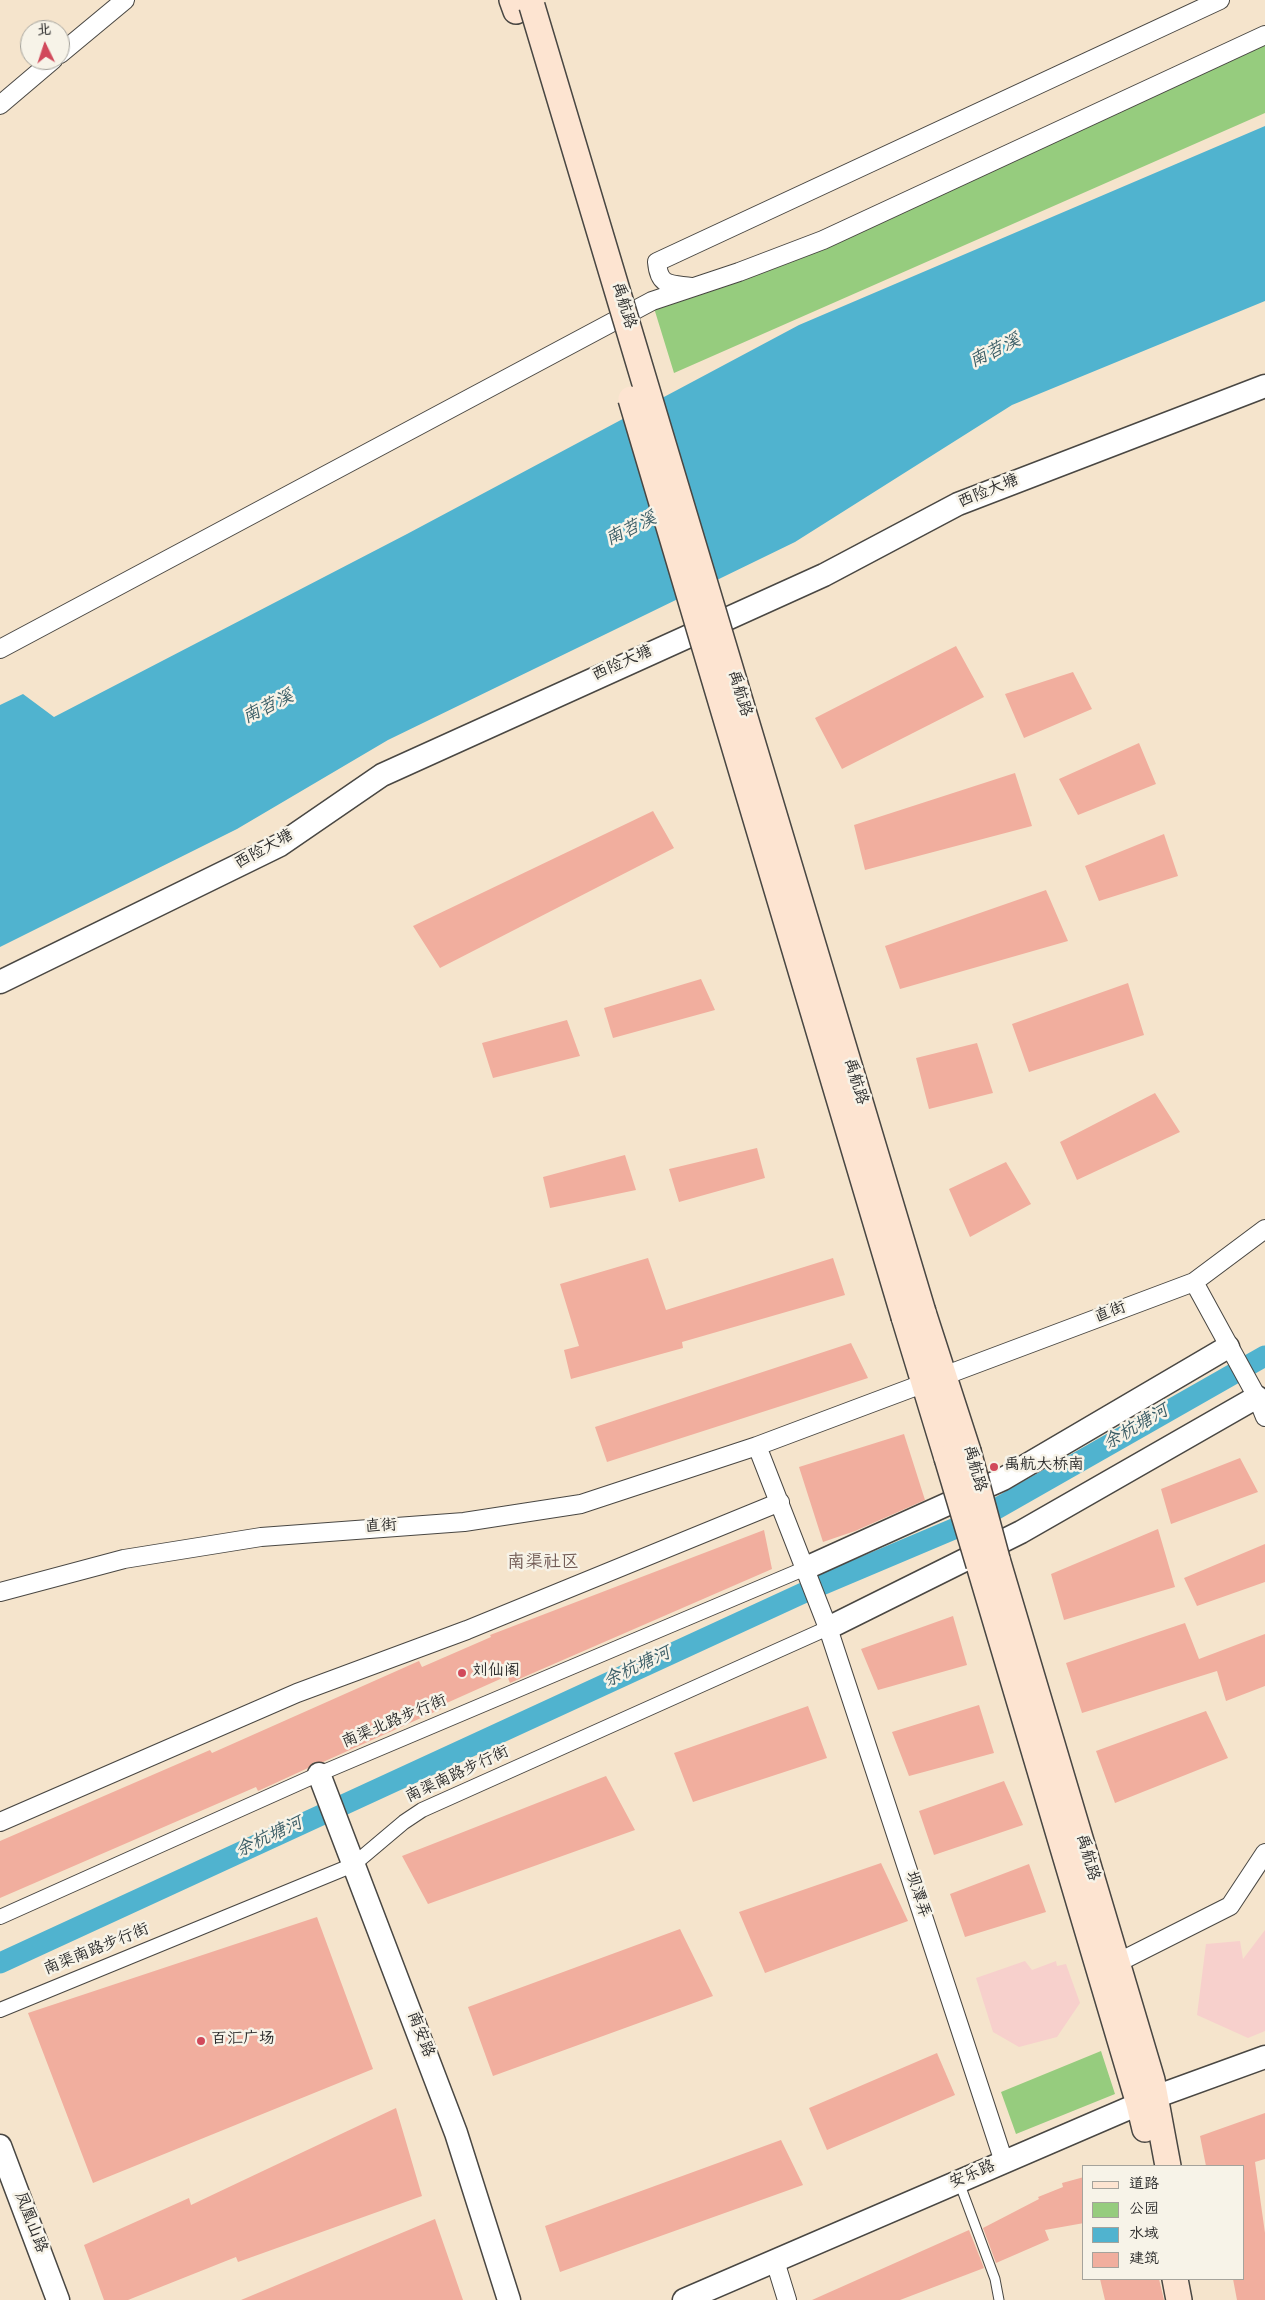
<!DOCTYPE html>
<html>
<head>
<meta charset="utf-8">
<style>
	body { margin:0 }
	#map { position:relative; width:1265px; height:2300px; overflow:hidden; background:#f5e4cc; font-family:Dekko,"LXGW WenKai TC",sans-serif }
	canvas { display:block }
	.legend { position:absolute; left:1082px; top:2165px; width:162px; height:115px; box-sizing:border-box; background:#f7f3e8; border:1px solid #a5a39c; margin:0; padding:6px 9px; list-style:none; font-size:15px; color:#2b2b2b }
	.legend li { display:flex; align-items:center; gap:10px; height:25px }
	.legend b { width:25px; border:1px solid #a5a39c }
	.north { position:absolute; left:20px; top:20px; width:50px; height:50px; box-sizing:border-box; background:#f7f3e8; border:1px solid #a5a39c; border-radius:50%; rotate:356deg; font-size:14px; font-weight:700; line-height:20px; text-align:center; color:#2b2b2b }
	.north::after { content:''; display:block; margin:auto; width:18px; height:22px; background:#d1495b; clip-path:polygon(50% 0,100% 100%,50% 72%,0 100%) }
</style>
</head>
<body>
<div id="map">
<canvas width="1265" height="2300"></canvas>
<ul class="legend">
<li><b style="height:6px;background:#fde4d1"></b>道路</li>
<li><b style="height:14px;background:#96cc7e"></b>公园</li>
<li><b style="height:14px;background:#50b3cf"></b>水域</li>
<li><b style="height:14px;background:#f1ae9e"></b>建筑</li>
</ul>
<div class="north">北</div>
</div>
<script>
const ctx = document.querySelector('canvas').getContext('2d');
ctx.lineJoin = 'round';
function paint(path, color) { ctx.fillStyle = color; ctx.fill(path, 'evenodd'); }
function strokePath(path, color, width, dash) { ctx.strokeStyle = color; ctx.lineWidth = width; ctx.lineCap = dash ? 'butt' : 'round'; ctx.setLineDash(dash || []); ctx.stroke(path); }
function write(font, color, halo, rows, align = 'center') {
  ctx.font = font + ' Dekko,"LXGW WenKai TC",sans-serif'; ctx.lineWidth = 5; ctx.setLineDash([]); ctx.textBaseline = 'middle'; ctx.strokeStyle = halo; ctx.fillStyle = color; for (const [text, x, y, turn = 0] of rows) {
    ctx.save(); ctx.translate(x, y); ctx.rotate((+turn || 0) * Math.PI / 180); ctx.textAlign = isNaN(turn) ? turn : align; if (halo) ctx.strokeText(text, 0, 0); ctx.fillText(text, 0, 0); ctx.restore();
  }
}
paint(new Path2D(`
	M1265 1930V2031L1248 2038 1197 2015 1206 1944 1240 1941 1243 1959Z
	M1025 1961 1032 1970 1056 1961 1057 1966 1066 1964 1080 2003 1057 2037 1019 2047 993 2032 976 1978Z`), '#f7d0cc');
paint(new Path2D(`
	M1265 35V113L674 373 654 308Z
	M1101 2051 1115 2094 1016 2134 1001 2092Z`), '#96cc7e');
paint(new Path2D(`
	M1265 126V301L1012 405 795 542 388 740 237 829 0 947V705L23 694 54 717 407 534 799 325Z`), '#50b3cf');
strokePath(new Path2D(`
	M0 1963 814 1588 982 1517 1265 1356`), '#50b3cf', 21);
paint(new Path2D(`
	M956 646 984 697 842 769 815 718Z
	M1073 672 1092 709 1024 738 1005 694Z
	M1139 743 1156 784 1078 815 1059 779Z
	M1015 773 1032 826 865 870 854 825Z
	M653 811 674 848 440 968 413 926Z
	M1164 834 1178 876 1099 901 1085 866Z
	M1046 890 1068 941 900 989 885 946Z
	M701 979 715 1010 613 1038 604 1008Z
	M1128 983 1144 1035 1029 1072 1012 1024Z
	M567 1020 580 1056 493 1078 482 1043Z
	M977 1043 993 1093 929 1109 916 1058Z
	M1155 1093 1180 1132 1077 1180 1060 1142Z
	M757 1148 765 1178 679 1202 669 1169Z
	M625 1155 636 1190 550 1208 543 1177Z
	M1006 1162 1031 1204 970 1237 949 1189Z
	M648 1258 666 1310 833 1258 845 1295 682 1342 683 1348 571 1379 564 1350 579 1346 560 1284Z
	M851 1343 868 1378 607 1462 595 1427Z
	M904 1434 925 1500 855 1531 823 1542 799 1467Z
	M1240 1458 1258 1492 1171 1524 1161 1489Z
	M1158 1529 1175 1587 1064 1620 1051 1574Z
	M764 1530 772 1569 510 1683 507 1676 440 1706 441 1709 323 1762H314L308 1768 258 1791 256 1787 0 1898V1841L210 1750 212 1753 419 1661 422 1667 491 1637 490 1635Z
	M1265 1544V1582L1197 1606 1184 1578Z
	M953 1616 967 1665 878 1690 861 1649Z
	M1185 1623 1199 1659 1265 1634V1686L1226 1701 1217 1671 1082 1713 1066 1663Z
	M979 1705 994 1753 909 1776 892 1732Z
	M808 1706 827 1758 693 1802 674 1753Z
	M1206 1711 1228 1758 1115 1803 1096 1751Z
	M606 1776 635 1830 428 1904 402 1856Z
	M1004 1781 1023 1825 934 1855 919 1811Z
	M881 1863 908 1921 765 1973 739 1912Z
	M1029 1864 1046 1912 965 1937 950 1894Z
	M317 1917 373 2069 93 2183 28 2013Z
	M680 1929 713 1996 493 2076 468 2007Z
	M937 2053 955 2095 827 2150 809 2108Z
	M396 2108 422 2196 238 2262 236 2257 128 2300H104L84 2245 189 2198 191 2205Z
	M1265 2113V2159L1255 2162 1265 2233V2300H1237L1233 2279H1244V2166H1206L1200 2136Z
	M781 2140 803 2185 560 2272 545 2226Z
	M1084 2177V2223L1045 2230 1049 2240 996 2263 983 2228 1039 2199 1038 2197 1063 2187 1062 2183Z
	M435 2219 463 2300H241Z
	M969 2230 984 2268 900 2300H812Z
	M1100 2279H1159L1164 2300H1105Z`), '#f1ae9e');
const service = new Path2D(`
	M959 2182 995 2279 999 2300`);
const pedestrian = new Path2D(`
	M0 1917 319 1774 806 1568
	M0 2010 353 1865 404 1822 422 1810 828 1628`);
const minor = new Path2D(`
	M60 54 125 0
	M0 105 53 60
	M691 287C670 284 659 287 657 262L1220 0
	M0 649 652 301 739 272 823 240 1265 35
	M1194 1282 1257 1397 1265 1417
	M0 1592 124 1559 261 1537 464 1522 581 1504 757 1446
	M0 1822 297 1693 467 1630 780 1502
	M1117 1963 1230 1906 1265 1853
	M1004 2162 828 1628 757 1446 1194 1282 1265 1229
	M775 2261 787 2300`);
const tertiary = new Path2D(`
	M0 982 280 845 382 775 824 575 958 504 1265 386
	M806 1568 1003 1479 1228 1347
	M828 1628 1021 1532 1257 1397
	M319 1774 456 2133 509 2300
	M0 2146 58 2300
	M684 2300 1155 2097 1265 2057`);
const secondary = new Path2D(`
	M512 0 516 11
	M923 1312 968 1451
	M904 1317 947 1458
	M997 1559 1152 2080 1168 2166
	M979 1565 1139 2104 1145 2129
	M1175 2279 1179 2300`);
strokePath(service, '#494743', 11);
strokePath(pedestrian, '#494743', 16);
strokePath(minor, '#494743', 20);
strokePath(tertiary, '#494743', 25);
strokePath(secondary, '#494743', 28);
strokePath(service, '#fff', 9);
strokePath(pedestrian, '#fff', 14);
strokePath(minor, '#fff', 18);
strokePath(tertiary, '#fff', 22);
strokePath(secondary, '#fde4d1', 25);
const secondaryBridge = new Path2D(`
	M532 6 923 1312
	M631 399 904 1317
	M968 1451 997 1559
	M947 1458 979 1565`);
strokePath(secondaryBridge, '#494743', 28, []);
strokePath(secondaryBridge, '#fde4d1', 25);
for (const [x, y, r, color] of [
	[994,1467,5,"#d1495b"],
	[462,1673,5,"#d1495b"],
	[201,2041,5,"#d1495b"]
]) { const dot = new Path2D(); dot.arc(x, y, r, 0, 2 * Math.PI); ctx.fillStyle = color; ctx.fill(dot); strokePath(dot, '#f7f3e8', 2); }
write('16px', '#2b2b2b', '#f7f3e8', [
	["禹航路",622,306,73],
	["西险大塘",989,493,-22],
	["西险大塘",623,665,-24],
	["禹航路",738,694,73],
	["西险大塘",265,851,-29],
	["禹航路",854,1082,73],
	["直街",1111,1314,-21],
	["禹航路",973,1469,75],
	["直街",381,1528,-4],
	["南渠北路步行街",395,1723,-23],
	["南渠南路步行街",458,1776,-25],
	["禹航路",1086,1858,74],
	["坝潭弄",916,1895,72],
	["南渠南路步行街",97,1951,-22],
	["南安路",419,2035,69],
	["安乐路",973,2176,-23],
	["凤凰山路",29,2223,69]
]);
write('16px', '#2b2b2b', '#f7f3e8', [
	["禹航大桥南",1004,1467],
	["刘仙阁",472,1673],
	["百汇广场",211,2041]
], 'left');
write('italic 18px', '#385b64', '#f7f3e8', [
	["南苕溪",996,353,-26],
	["南苕溪",632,531,-26],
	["南苕溪",269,709,-26],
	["余杭塘河",1137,1429,-30],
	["余杭塘河",638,1669,-25],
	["余杭塘河",270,1839,-25]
]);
write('18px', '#705953', '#f7f3e8', [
	["南渠社区",543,1565]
]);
</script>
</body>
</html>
